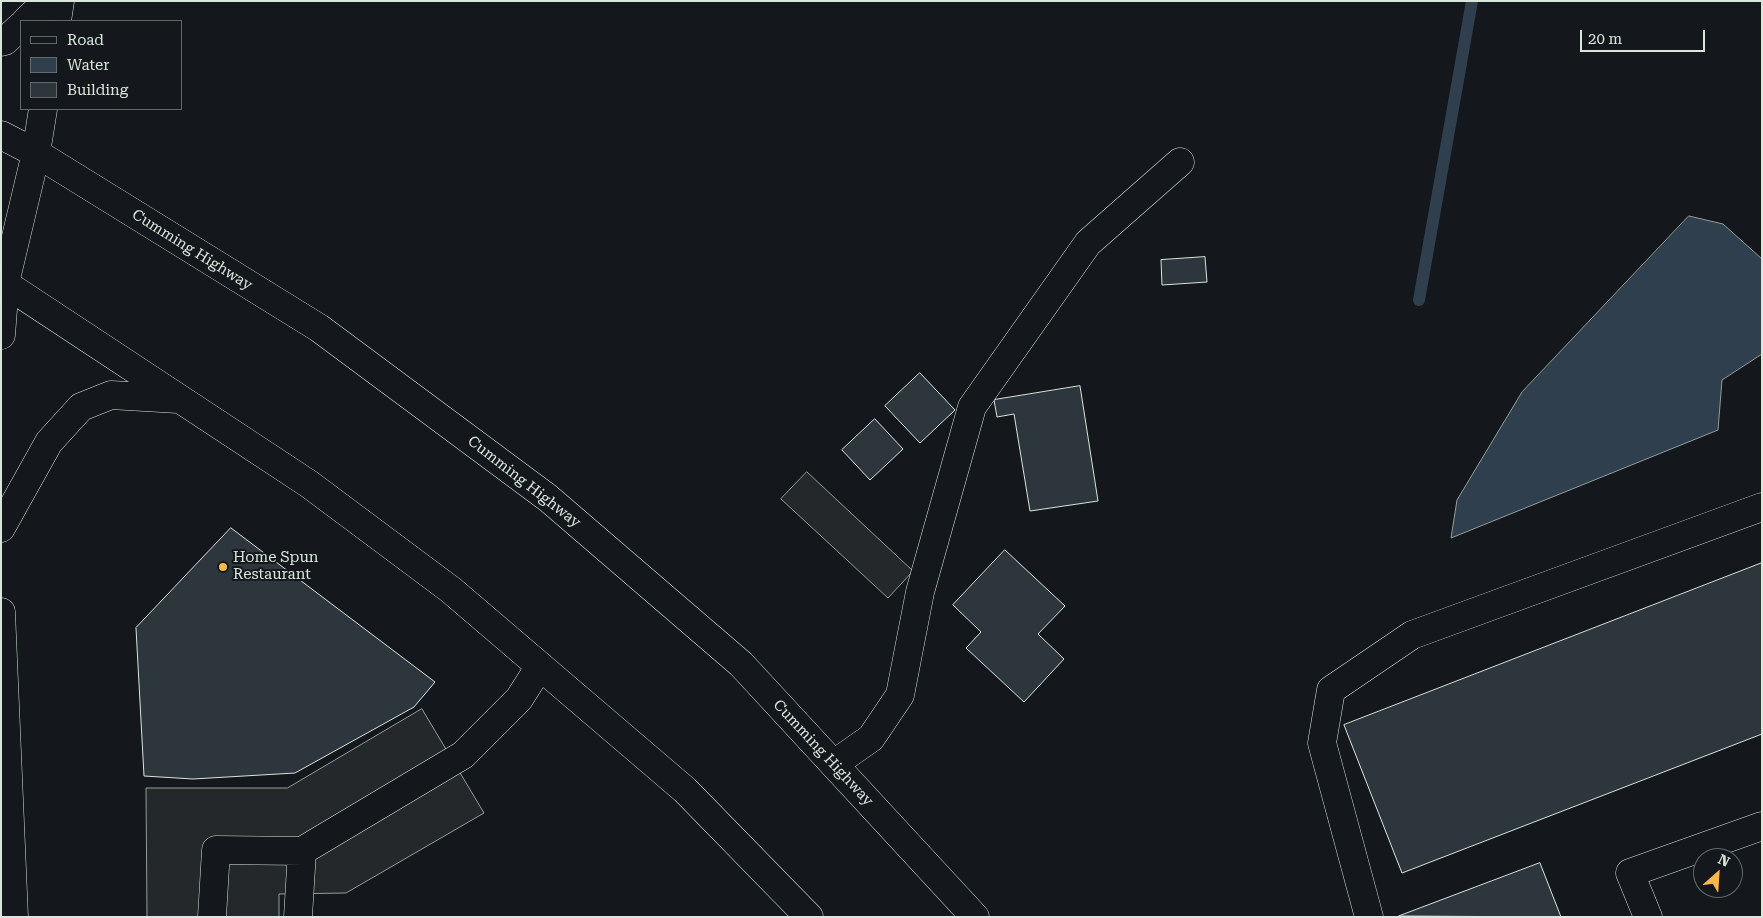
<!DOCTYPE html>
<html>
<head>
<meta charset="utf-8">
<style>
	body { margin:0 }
	#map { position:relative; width:1763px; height:918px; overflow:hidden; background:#14181c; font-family:"Roboto Serif",serif }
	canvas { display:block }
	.frame { position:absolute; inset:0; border:2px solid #d8e6dc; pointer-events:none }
	.legend { position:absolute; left:20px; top:20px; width:162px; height:90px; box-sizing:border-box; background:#14181c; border:1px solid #626a69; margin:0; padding:6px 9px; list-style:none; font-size:15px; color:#d8e6dc }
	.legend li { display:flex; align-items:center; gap:10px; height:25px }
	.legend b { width:25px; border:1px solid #626a69 }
	.north { position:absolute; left:1693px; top:848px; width:50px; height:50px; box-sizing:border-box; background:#14181c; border:1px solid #626a69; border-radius:50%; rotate:26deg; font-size:14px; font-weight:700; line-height:20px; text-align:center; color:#d8e6dc }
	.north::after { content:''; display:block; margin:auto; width:18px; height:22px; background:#ffb74d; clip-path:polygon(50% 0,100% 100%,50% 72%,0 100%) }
	.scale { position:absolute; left:1580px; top:30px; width:125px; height:22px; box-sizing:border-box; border:2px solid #d8e6dc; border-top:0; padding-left:6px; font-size:15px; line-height:18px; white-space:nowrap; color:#d8e6dc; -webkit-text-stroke:4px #14181c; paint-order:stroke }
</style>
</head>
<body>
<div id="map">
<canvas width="1763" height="918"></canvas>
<div class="frame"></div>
<ul class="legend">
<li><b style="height:6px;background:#14181c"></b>Road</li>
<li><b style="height:14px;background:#2f3f4d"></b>Water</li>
<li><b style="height:14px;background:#2c363c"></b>Building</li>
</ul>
<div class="north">N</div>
<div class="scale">20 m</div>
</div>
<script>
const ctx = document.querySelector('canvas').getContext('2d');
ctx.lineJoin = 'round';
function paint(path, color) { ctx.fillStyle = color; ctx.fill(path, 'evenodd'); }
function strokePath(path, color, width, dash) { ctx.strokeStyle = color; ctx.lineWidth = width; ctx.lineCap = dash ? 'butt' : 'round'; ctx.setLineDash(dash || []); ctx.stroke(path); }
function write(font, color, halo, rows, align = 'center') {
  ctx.font = font + ' "Roboto Serif",serif'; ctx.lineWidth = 4; ctx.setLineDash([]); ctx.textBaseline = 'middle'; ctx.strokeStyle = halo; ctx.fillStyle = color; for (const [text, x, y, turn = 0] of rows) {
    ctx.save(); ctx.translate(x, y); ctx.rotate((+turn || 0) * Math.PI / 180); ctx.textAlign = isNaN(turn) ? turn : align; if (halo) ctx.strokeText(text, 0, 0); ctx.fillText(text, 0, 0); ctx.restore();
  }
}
const parking = new Path2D(`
	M807 472 913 571 888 598 781 499Z
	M422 709 484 813 346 893 279 894V917H147L146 788H287Z`);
paint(parking, '#24282b');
strokePath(parking, '#939e99', 1);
const water = new Path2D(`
	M1689 216 1723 224 1762 259V354L1722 380 1718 430 1451 538 1457 500 1522 392Z`);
paint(water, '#2f3f4d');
strokePath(water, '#939e99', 1);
strokePath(new Path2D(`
	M1419 300 1472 1`), '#2f3f4d', 12);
const building = new Path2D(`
	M1205 257 1207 282 1162 285 1161 260Z
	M920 373 955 410 920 443 885 406Z
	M1080 386 1098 501 1030 511 1014 414 997 417 994 400Z
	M875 419 903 449 870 480 842 450Z
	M231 528 435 682 414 707 295 773 193 779 144 776 136 628Z
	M1005 550 1065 606 1038 634 1064 659 1024 702 966 648 981 632 953 605Z
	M1762 563V734L1402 873 1344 725Z
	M1540 863 1561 917 1399 916Z`);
paint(building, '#2c363c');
strokePath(building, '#d8e6dc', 1);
const minor = new Path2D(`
	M57 21 60 1
	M1 335 5 283 36 153 43 109
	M1 612 14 917
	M834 764 871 738 900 695 920 592 972 407 1088 243 1180 162
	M212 917 216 850 302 851
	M298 917 302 851 463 755 519 699 540 666
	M1369 917 1322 743 1331 690 1412 635 1762 507
	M1648 917 1630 873 1762 826`);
const highway = new Path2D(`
	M26 21 47 1
	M1 42 5 41 21 26
	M1 135 36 153 319 328 548 498 741 664 975 917
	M1 281 309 484 451 590 685 790 809 917
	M1 528 49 442 81 407 111 395 178 399`);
strokePath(minor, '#d8e6dc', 29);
strokePath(highway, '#d8e6dc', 29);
strokePath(minor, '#14181c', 28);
strokePath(highway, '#14181c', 28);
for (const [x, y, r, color] of [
	[223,567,5,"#ffb74d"]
]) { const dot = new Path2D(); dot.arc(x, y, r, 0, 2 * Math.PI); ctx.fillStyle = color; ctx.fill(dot); strokePath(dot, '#14181c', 2); }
write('15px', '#d8e6dc', '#14181c', [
	["Cumming Highway",192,250,32],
	["Cumming Highway",524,482,38],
	["Cumming Highway",823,753,47]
]);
write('15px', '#d8e6dc', '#14181c', [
	["Home Spun",233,558],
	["Restaurant",233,575]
], 'left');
</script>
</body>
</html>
